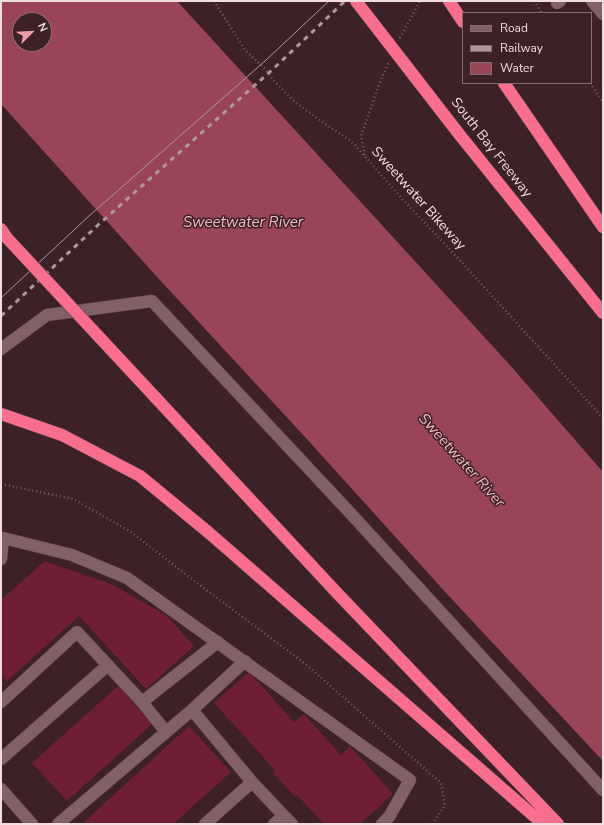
<!DOCTYPE html>
<html>
<head>
<meta charset="utf-8">
<style>
	body { margin:0 }
	#map { position:relative; width:604px; height:825px; overflow:hidden; background:#3c2126; font-family:"Nunito Sans",sans-serif }
	canvas { display:block }
	.frame { position:absolute; inset:0; border:2px solid #f1dee0; pointer-events:none }
	.legend { position:absolute; left:462px; top:12px; width:130px; height:72px; box-sizing:border-box; background:#3c2126; border:1px solid #846d70; margin:0; padding:5px 7px; list-style:none; font-size:12px; color:#f1dee0 }
	.legend li { display:flex; align-items:center; gap:8px; height:20px }
	.legend b { width:20px; border:1px solid #846d70 }
	.north { position:absolute; left:12px; top:12px; width:40px; height:40px; box-sizing:border-box; background:#3c2126; border:1px solid #846d70; border-radius:50%; rotate:66deg; font-size:11px; font-weight:700; line-height:16px; text-align:center; color:#f1dee0 }
	.north::after { content:''; display:block; margin:auto; width:14px; height:18px; background:#f39aaa; clip-path:polygon(50% 0,100% 100%,50% 72%,0 100%) }
</style>
</head>
<body>
<div id="map">
<canvas width="604" height="825"></canvas>
<div class="frame"></div>
<ul class="legend">
<li><b style="height:5px;background:#816166"></b>Road</li>
<li><b style="height:5px;background:#ae989c"></b>Railway</li>
<li><b style="height:11px;background:#9a4457"></b>Water</li>
</ul>
<div class="north">N</div>
</div>
<script>
const ctx = document.querySelector('canvas').getContext('2d');
ctx.lineJoin = 'round';
function paint(path, color) { ctx.fillStyle = color; ctx.fill(path, 'evenodd'); }
function strokePath(path, color, width, dash) { ctx.strokeStyle = color; ctx.lineWidth = width; ctx.lineCap = dash ? 'butt' : 'round'; ctx.setLineDash(dash || []); ctx.stroke(path); }
function write(font, color, halo, rows, align = 'center') {
  ctx.font = font + ' "Nunito Sans",sans-serif'; ctx.lineWidth = 3; ctx.setLineDash([]); ctx.textBaseline = 'middle'; ctx.strokeStyle = halo; ctx.fillStyle = color; for (const [text, x, y, turn = 0] of rows) {
    ctx.save(); ctx.translate(x, y); ctx.rotate((+turn || 0) * Math.PI / 180); ctx.textAlign = isNaN(turn) ? turn : align; if (halo) ctx.strokeText(text, 0, 0); ctx.fillText(text, 0, 0); ctx.restore();
  }
}
paint(new Path2D(`
	M1 1H177L509 364 603 472V761L447 594 305 437 158 278 1 104ZM20 20H44V44H20Z`), '#9a4457');
paint(new Path2D(`
	M45 561 113 585 166 615 194 646 146 689 79 616 7 681 1 674V600Z
	M249 672 294 722 304 714 341 755 350 746 393 794 360 824H324L297 795 295 797 273 773 275 770 214 703Z
	M118 686 152 724 67 801 32 763Z
	M189 726 231 772 173 824H88L85 821Z`), '#701e35');
const minor = new Path2D(`
	M592 1 603 14
	M557 3 560 1
	M1 349 47 315 152 301 353 516 603 790
	M1 559 3 538 72 555 127 578 410 780 389 817 382 824
	M1 702 77 632 142 702
	M192 710 245 661
	M166 732 142 702 218 642
	M1 759 108 665
	M1 789 32 824
	M58 824 192 710 252 782
	M205 824 252 782 284 816
	M274 824 284 816 292 824`);
const highway = new Path2D(`
	M449 1 463 22
	M504 83 603 227
	M459 134 603 313
	M155 397 338 594 558 824
	M1 414 62 435 140 476 208 532 543 824`);
strokePath(minor, '#584045', 13);
strokePath(highway, '#584045', 13);
strokePath(new Path2D(`
	M214 1 245 50 266 70 275 82 295 102 331 128 348 139 355 145 404 201 445 244 603 418
	M534 1 542 13
	M400 38 420 1
	M590 83 603 102
	M365 155 361 136 381 79 389 62
	M1 484 73 499 131 532 201 586 303 662 441 783 445 806 432 824`), '#775f63', 2.5, [1, 3]);
strokePath(minor, '#816166', 12);
strokePath(highway, '#f96e8d', 12);
strokePath(new Path2D(`
	M1 298 89 216 265 61 329 1`), '#ae989c', 1);
strokePath(new Path2D(`
	M1 316 98 225 272 70 345 1`), '#ae989c', 3, [5, 5]);
const highwayBridge = new Path2D(`
	M356 1 459 134
	M1 229 7 238 155 397`);
strokePath(highwayBridge, '#584045', 13, []);
strokePath(highwayBridge, '#f96e8d', 12);
write('14px', '#f1dee0', '#3c2126', [
	["South Bay Freeway",491,148,52],
	["Sweetwater Bikeway",418,199,48]
]);
write('italic 15px', '#f0bdc5', '#3c2126', [
	["Sweetwater River",243,223],
	["Sweetwater River",461,461,48]
]);
</script>
</body>
</html>
